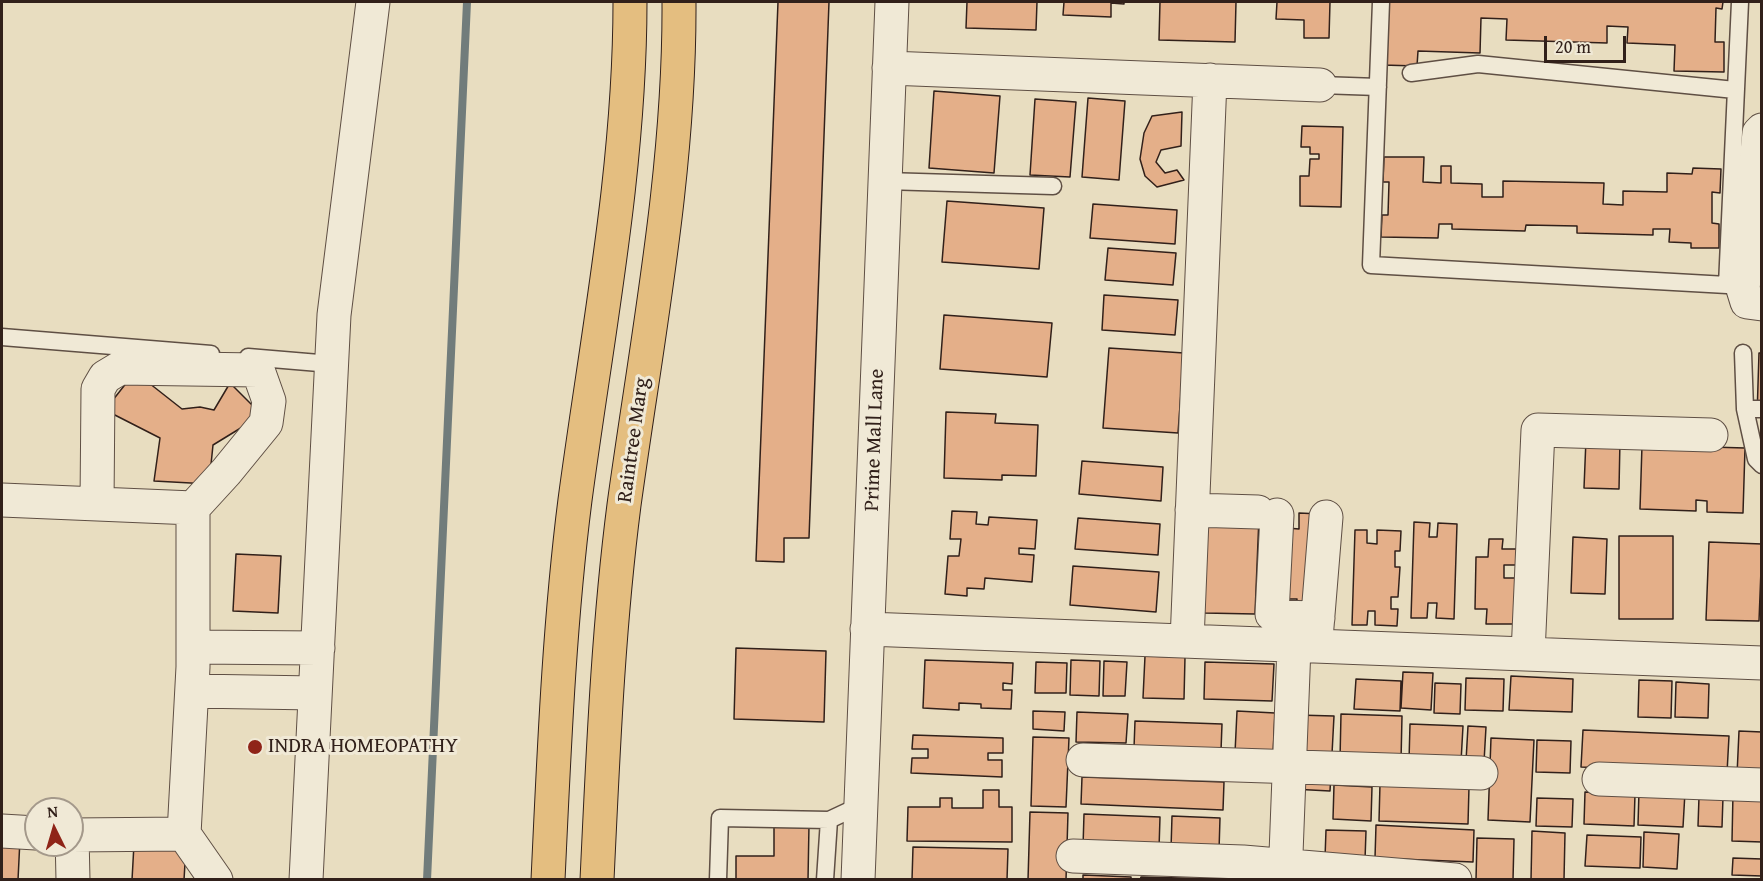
<!DOCTYPE html>
<html>
<head>
<meta charset="utf-8">
<style>
	body { margin:0 }
	#map { position:relative; width:1763px; height:881px; overflow:hidden; background:#e8ddc0; font-family:"Gentium Book Plus",serif }
	canvas { display:block }
	.frame { position:absolute; inset:0; border:3px solid #31201a; pointer-events:none }
	.north { position:absolute; left:24px; top:797px; width:60px; height:60px; box-sizing:border-box; background:#f0e9d6; border:2px solid #a4998b; border-radius:50%; rotate:355deg; font-size:16px; font-weight:700; line-height:24px; text-align:center; color:#31201a }
	.north::after { content:''; display:block; margin:auto; width:21px; height:27px; background:#8f2418; clip-path:polygon(50% 0,100% 100%,50% 72%,0 100%) }
	.scale { position:absolute; left:1544px; top:36px; width:82px; height:27px; box-sizing:border-box; border:3px solid #31201a; border-top:0; padding-left:8px; font-size:18px; line-height:21px; white-space:nowrap; color:#31201a; -webkit-text-stroke:4px #f0e9d6; paint-order:stroke }
</style>
</head>
<body>
<div id="map">
<canvas width="1763" height="881"></canvas>
<div class="frame"></div>
<div class="north">N</div>
<div class="scale">20 m</div>
</div>
<script>
const ctx = document.querySelector('canvas').getContext('2d');
ctx.lineJoin = 'round';
function strokePath(path, color, width, dash) { ctx.strokeStyle = color; ctx.lineWidth = width; ctx.lineCap = dash ? 'butt' : 'round'; ctx.setLineDash(dash || []); ctx.stroke(path); }
function paint(path, color) { ctx.fillStyle = color; ctx.fill(path, 'evenodd'); }
function write(font, color, halo, rows, align = 'center') {
  ctx.font = font + ' "Gentium Book Plus",serif'; ctx.lineWidth = 6; ctx.setLineDash([]); ctx.textBaseline = 'middle'; ctx.strokeStyle = halo; ctx.fillStyle = color; for (const [text, x, y, turn = 0] of rows) {
    ctx.save(); ctx.translate(x, y); ctx.rotate((+turn || 0) * Math.PI / 180); ctx.textAlign = isNaN(turn) ? turn : align; if (halo) ctx.strokeText(text, 0, 0); ctx.fillText(text, 0, 0); ctx.restore();
  }
}
strokePath(new Path2D(`
	M427 880 467 2`), '#717c7b', 8);
const building = new Path2D(`
	M778 2H829L809 538H784V562L756 561Z
	M967 2H1037L1036 30 966 28Z
	M1064 2H1124V4L1111 3V17L1063 15Z
	M1160 2H1236L1235 42 1159 40Z
	M1277 2H1330L1329 38H1304V20L1276 19Z
	M1385 2H1723L1722 9 1716 8 1715 42H1724V72L1674 71 1675 45 1627 43 1628 27 1607 26V43L1506 40 1507 19 1481 18 1480 53 1418 51 1417 66 1382 65Z
	M934 91 1000 96 994 173 929 168Z
	M1088 98 1125 101 1119 180 1082 177Z
	M1035 99 1076 102 1070 177 1030 175Z
	M1182 112 1181 146 1161 150 1156 162 1165 173 1177 170 1184 180 1157 187 1145 176 1140 159 1144 133 1152 116Z
	M1302 126 1343 127 1341 207 1300 206V176H1309L1310 159H1319V154H1310V147H1301Z
	M1384 157H1424L1423 182 1441 183V166H1451V183L1482 184V197H1503V181L1604 183 1603 204 1623 205V191L1667 192V173L1692 174 1693 168 1721 169 1720 193 1712 192V223L1719 224V248H1691V243L1669 242 1670 229H1653V235L1577 233V226L1526 225 1525 231 1452 229V224H1439L1438 238 1381 237 1382 215H1388L1389 182H1383Z
	M947 201 1044 208 1039 269 942 262Z
	M1093 204 1177 210 1175 244 1090 238Z
	M1108 248 1176 253 1173 285 1105 280Z
	M1104 295 1178 300 1175 335 1102 330Z
	M944 315 1052 323 1047 377 940 369Z
	M1109 348 1184 353 1178 433 1103 428Z
	M1759 353H1762V417L1757 416Z
	M135 372 182 409 200 407 214 410 230 383 262 415 213 445 209 484 154 481 160 438 105 410Z
	M946 412 996 414 995 423 1038 425 1036 476 1002 475V480L944 478Z
	M1586 439 1620 440 1619 489 1584 488Z
	M1642 445 1745 448 1743 513 1707 512V501L1696 500V511L1640 509Z
	M1082 461 1163 467 1161 501 1079 494Z
	M952 511 977 512 976 524 988 525 989 517 1037 520 1035 549 1019 548V554L1034 555 1032 582 985 578 984 589 967 588V596L945 594 948 556H959L961 539H950Z
	M1299 513 1320 514 1317 611 1296 610 1297 599H1286L1287 528 1299 529Z
	M1208 515 1259 517 1255 614 1204 613Z
	M1078 518 1160 524 1158 555 1075 549Z
	M1414 522 1430 523 1429 537H1437L1438 523 1457 524 1454 619 1436 618 1437 603H1428L1427 618H1411Z
	M1355 530H1367V543L1377 544V530L1401 531 1400 551H1395V567H1400L1398 597H1391V609H1398L1397 626 1375 625V611H1368L1367 625H1352Z
	M1619 536H1673V619H1619Z
	M1573 537 1607 539 1605 594 1571 593Z
	M1489 539H1503L1502 549H1518V565H1504V578H1516V624H1486L1487 609H1475L1476 557H1488Z
	M1709 542 1762 544 1759 621 1706 620Z
	M236 554 281 556 278 613 233 611Z
	M1073 566 1159 572 1156 612 1070 605Z
	M736 648 826 651 824 722 734 719Z
	M1145 656 1185 657 1184 699 1143 698Z
	M925 660 1013 663 1012 684 1003 683V690H1012L1011 709 981 708V704L959 703V710L923 708Z
	M1071 660 1100 661 1099 696 1070 695Z
	M1104 661 1127 662 1125 696H1103Z
	M1036 662 1067 663 1066 693H1035Z
	M1205 662 1274 664 1272 701 1204 699Z
	M1403 672 1433 673 1431 710 1401 708Z
	M1511 676 1573 679 1572 712 1509 710Z
	M1466 678 1504 679 1503 711 1465 710Z
	M1356 679 1401 681 1400 711 1354 709Z
	M1639 680 1672 681 1671 718 1638 717Z
	M1676 682 1709 684 1708 718 1675 717Z
	M1435 683 1461 684 1460 714 1434 713Z
	M1033 711 1065 712 1064 731 1033 729Z
	M1237 711 1275 713 1273 755 1235 753Z
	M1077 712 1128 714 1126 743 1076 742Z
	M1341 714 1402 716 1401 761 1340 759Z
	M1297 715 1334 716 1332 754 1296 752Z
	M1135 721 1222 724 1221 751 1134 748Z
	M1410 724 1463 726 1461 762 1409 761Z
	M1468 726 1486 727 1484 762 1466 761Z
	M1583 730 1729 736 1727 773 1581 767Z
	M1739 731 1762 732V775H1737Z
	M913 735 1003 738V753H988V760H1002V777L911 773 912 758H928V749H912Z
	M1033 737 1069 738 1066 807 1031 806Z
	M1491 738 1534 740 1530 822 1488 820Z
	M1537 740 1571 741 1570 773 1536 772Z
	M1293 772 1331 773 1330 791 1292 789Z
	M1082 777 1224 782 1223 810 1081 804Z
	M1380 784 1469 787 1468 824 1379 821Z
	M1334 785 1372 787 1371 821 1333 819Z
	M983 790H999V807H1012V842L907 841 908 807H940V798H952V808H983Z
	M1639 791 1685 792 1683 827 1638 825Z
	M1585 792 1635 794 1634 826 1584 824Z
	M1733 793 1762 794V842L1732 841Z
	M1699 797H1723L1722 827 1698 826Z
	M1537 798 1573 799 1572 827 1536 826Z
	M1030 812 1068 813 1066 880H1028Z
	M1084 814 1160 817 1159 849 1083 847Z
	M1172 816 1220 818 1219 851 1171 849Z
	M774 825H809L808 880H736V856H774Z
	M1376 825 1474 830 1473 862 1375 858Z
	M1326 830 1366 831 1365 860 1325 858Z
	M1532 831 1565 833 1564 880H1531Z
	M1644 832 1679 834 1677 869 1643 867Z
	M1587 835 1641 837 1640 868 1585 866Z
	M2 838 20 839 18 880H2Z
	M1477 838 1514 839 1513 880H1476Z
	M134 844 186 846 184 880H132Z
	M913 847 1008 849 1007 880H912Z
	M1733 858 1762 859V876L1732 875Z
	M1083 875 1131 877V880H1083Z
	M1141 877 1219 879V880H1140Z`);
paint(building, '#e4af89');
strokePath(building, '#31201a', 1.5);
const lane = new Path2D(`
	M1381 2 1371 265 1727 285 1740 2
	M1411 73 1478 64 1735 90
	M1320 85 1378 87
	M885 181 1053 186
	M2 337 211 354
	M1743 353 1745 409 1756 459 1762 465
	M248 357 331 364
	M1745 409H1762
	M718 880 720 818 829 820
	M825 880 829 820 861 805`);
const street = new Path2D(`
	M889 68 1320 85
	M1762 130 1759 133 1743 289 1747 302 1762 304
	M2 500 193 508V667L184 834 72 835
	M97 504 98 389 105 377 120 368 258 370 269 401 266 423 226 472 193 508
	M1192 510 1258 512
	M1277 515 1272 614 1276 617 1318 618
	M867 629 1762 663
	M1316 639 1326 517
	M1187 641 1210 80
	M193 647 318 648
	M1528 654 1538 430 1711 435
	M192 691 315 693
	M1083 760 1481 773
	M1599 779 1762 785
	M2 831 36 833
	M184 834 216 880
	M72 835 73 880
	M1073 856 1243 862 1455 880
	M306 880 334 315 373 2
	M858 880 892 2
	M1285 880 1294 646`);
const primary = new Path2D(`
	M548 880C554 753 559 626 575 500 597 335 630 169 630 2
	M597 880C603 754 608 629 624 505 647 338 680 170 679 2`);
strokePath(lane, '#5f4f44', 19);
strokePath(street, '#5f4f44', 35);
strokePath(primary, '#31201a', 35);
strokePath(lane, '#f0e9d6', 16);
strokePath(street, '#f0e9d6', 33);
strokePath(primary, '#e4be80', 33);
for (const [x, y, r, color] of [
	[255,747,8,"#8f2418"]
]) { const dot = new Path2D(); dot.arc(x, y, r, 0, 2 * Math.PI); ctx.fillStyle = color; ctx.fill(dot); strokePath(dot, '#f0e9d6', 2); }
write('21px', '#31201a', '#f0e9d6', [
	["Raintree Marg",634,440,-82],
	["Prime Mall Lane",875,440,-88]
]);
write('21px', '#31201a', '#f0e9d6', [
	["INDRA HOMEOPATHY",268,747]
], 'left');
</script>
</body>
</html>
